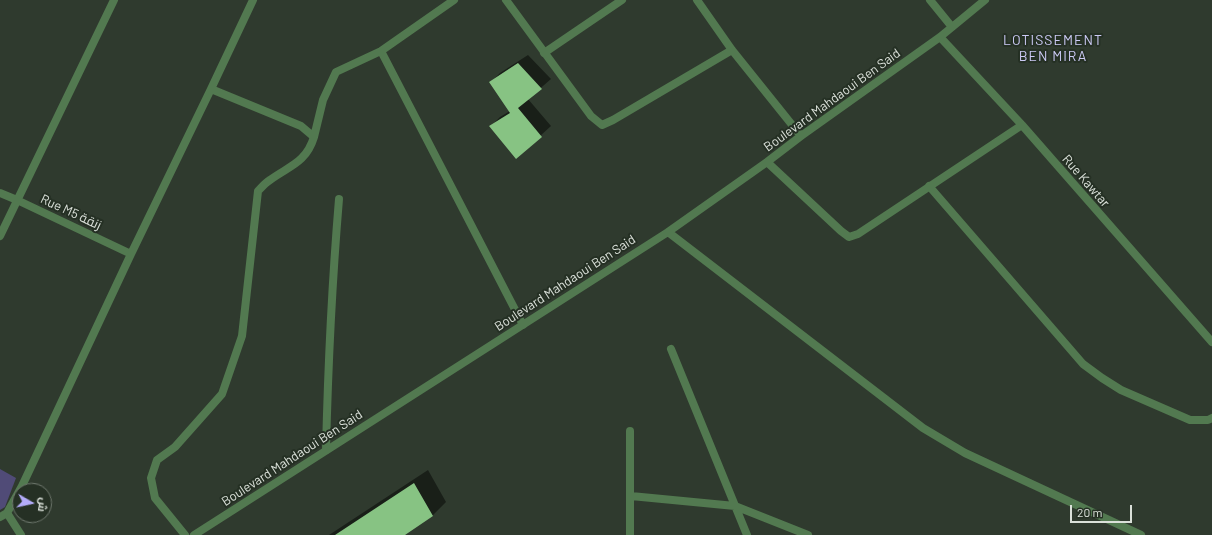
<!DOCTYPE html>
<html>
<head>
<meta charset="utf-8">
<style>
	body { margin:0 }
	#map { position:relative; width:1212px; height:535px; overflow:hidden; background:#2f3a2e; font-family:Barlow,Cairo,sans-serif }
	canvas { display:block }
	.north { position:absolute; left:12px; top:483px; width:40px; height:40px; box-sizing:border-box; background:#253024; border:1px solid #6d766c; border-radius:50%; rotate:99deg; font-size:11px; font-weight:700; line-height:16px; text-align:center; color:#dae0d9 }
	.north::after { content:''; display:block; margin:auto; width:14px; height:18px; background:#b3acf9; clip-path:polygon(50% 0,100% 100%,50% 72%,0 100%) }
	.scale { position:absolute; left:1070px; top:505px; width:62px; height:18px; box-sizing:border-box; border:2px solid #dae0d9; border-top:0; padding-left:5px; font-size:12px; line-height:14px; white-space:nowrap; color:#dae0d9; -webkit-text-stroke:3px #253024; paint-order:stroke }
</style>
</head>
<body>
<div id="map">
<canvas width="1212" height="535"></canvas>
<div class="north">ش</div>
<div class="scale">20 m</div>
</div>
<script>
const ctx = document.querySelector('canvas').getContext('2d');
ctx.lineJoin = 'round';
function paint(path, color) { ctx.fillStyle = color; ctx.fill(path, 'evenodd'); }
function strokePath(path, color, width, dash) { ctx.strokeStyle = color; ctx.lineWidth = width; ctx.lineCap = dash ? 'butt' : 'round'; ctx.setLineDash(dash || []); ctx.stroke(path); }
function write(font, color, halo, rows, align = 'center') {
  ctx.font = font + ' Barlow,Cairo,sans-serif'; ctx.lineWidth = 4; ctx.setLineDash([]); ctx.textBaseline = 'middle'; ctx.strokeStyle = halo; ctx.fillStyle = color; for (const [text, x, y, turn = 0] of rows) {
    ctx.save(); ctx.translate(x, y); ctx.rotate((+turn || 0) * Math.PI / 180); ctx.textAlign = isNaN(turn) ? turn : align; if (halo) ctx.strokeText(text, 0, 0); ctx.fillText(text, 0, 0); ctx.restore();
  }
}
paint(new Path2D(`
	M0 469 16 478 5 507 0 510Z`), '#504b77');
paint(new Path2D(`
	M528 55 551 79 528 99 551 126 516 158 491 126 500 117 510 111 491 82 500 73Z
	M428 470 446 502 433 515 403 535H329Z`), '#0007');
paint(new Path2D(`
	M518 63 542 89 518 108 542 137 516 159 489 126 510 113 489 82Z
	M414 483 433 516 405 535H335Z`), '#87c383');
strokePath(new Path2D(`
	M326 450C328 366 332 283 339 199`), '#527950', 8);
strokePath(new Path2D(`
	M506 0 591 116 602 125 613 120 732 50
	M697 0 732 50 801 136
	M930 0 952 27
	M940 37 1022 125 1212 342
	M381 51 523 325
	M544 53 622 0
	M314 137 323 100 336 72 381 51 454 0
	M767 162 841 231 849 237 858 234 1022 125
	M929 186 1083 364 1102 378 1121 390 1190 420H1208L1212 418
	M0 193 17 200 131 254
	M668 232 923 428 965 453 1141 535
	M0 236 114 0
	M671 349 747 535
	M630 431V535
	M631 496 735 506 808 535
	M7 513 21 535
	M0 517 7 513 22 486 131 254 211 89 253 0
	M185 535 155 498 151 478 157 460 175 447 222 394 242 336 258 191C262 187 265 183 270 180 289 166 306 163 314 137L301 126 211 89
	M194 535 668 232 767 162 801 136 940 37 985 0`), '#527950', 8);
write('13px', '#dae0d9', '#253024', [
	["Boulevard Mahdaoui Ben Said",832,100,-36],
	["Rue Kawtar",1086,181,49],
	["Rue M5 زنقة",71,212,25],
	["Boulevard Mahdaoui Ben Said",565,283,-33],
	["Boulevard Mahdaoui Ben Said",292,458,-33]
]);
ctx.letterSpacing = '1px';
write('14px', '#cccaf5', '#253024', [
	["LOTISSEMENT",1053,40],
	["BEN MIRA",1053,56]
]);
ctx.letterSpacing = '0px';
</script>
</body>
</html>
